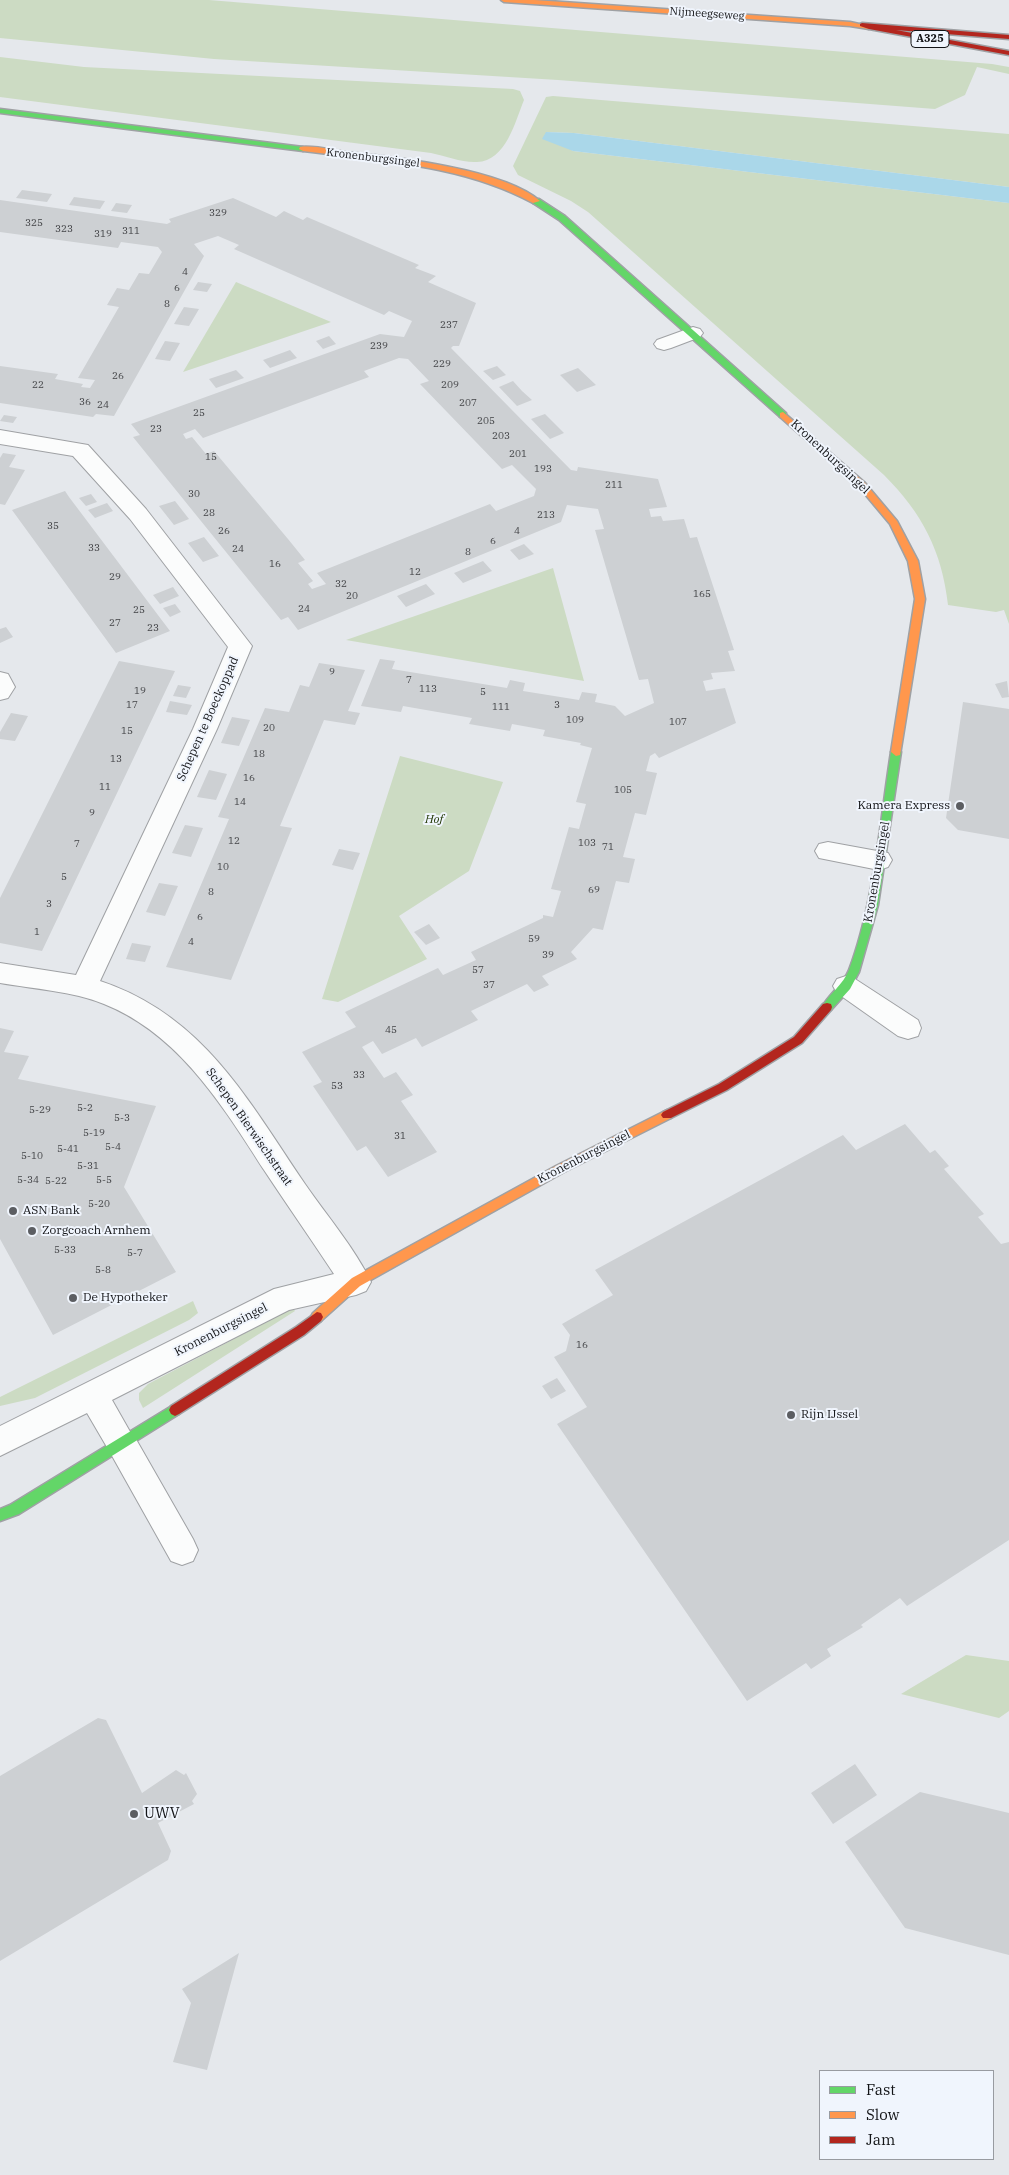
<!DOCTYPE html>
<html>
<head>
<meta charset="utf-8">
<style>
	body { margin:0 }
	#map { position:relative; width:1009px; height:2175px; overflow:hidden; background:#e5e8ec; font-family:"IBM Plex Serif",serif }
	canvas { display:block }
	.legend { position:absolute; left:819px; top:2070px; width:175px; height:90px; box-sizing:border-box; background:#f0f5fd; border:1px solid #989ba1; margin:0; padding:6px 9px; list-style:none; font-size:15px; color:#131417 }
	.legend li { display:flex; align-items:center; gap:10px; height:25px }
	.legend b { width:25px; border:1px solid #989ba1 }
</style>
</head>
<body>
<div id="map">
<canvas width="1009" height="2175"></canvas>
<ul class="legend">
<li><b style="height:6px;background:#63d668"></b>Fast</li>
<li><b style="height:6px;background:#ff974d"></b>Slow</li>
<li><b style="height:6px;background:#b3261e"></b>Jam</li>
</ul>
</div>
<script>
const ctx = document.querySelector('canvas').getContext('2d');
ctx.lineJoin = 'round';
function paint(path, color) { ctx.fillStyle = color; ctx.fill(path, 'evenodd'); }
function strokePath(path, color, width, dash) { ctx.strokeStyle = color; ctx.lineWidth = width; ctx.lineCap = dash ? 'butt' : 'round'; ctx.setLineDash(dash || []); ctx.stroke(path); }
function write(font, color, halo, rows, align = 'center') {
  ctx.font = font + ' "IBM Plex Serif",serif'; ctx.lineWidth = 4; ctx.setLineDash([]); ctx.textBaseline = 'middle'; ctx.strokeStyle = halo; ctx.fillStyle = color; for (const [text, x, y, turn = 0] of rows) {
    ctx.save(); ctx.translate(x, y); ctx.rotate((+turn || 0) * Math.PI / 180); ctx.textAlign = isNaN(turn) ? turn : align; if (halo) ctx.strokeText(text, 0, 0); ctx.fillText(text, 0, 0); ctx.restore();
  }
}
paint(new Path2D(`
	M0 0H209L992 64 1009 67V74L977 67 965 95 935 109 558 80 214 59 0 38Z
	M0 57 84 67 513 89 520 91 524 100C515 122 506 161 477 162 463 163 445 156 431 153L0 97Z
	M553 96 1009 134V187L574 133 546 132 573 151 1009 203V624L1004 610 996 612 948 605C942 551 922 513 884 475L588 212 571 201 518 175 513 166 546 97Z
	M236 282 331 322 183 372Z
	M553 568 584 681 346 640Z
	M400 756 503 782 469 871 399 916 427 959 338 1002 322 999Z
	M193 1301 198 1313 189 1320 35 1398 0 1406V1397Z
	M293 1308 295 1311 143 1408 139 1400V1393L148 1384Z
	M966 1655 1009 1661V1711L999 1718 901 1694Z`), '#ccdbc3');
paint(new Path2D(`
	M546 132 574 133 1009 187V203L573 151 542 139Z`), '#aad7e9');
paint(new Path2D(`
	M22 190 52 194 47 202 16 198Z
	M74 197 89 199 105 201 100 209 69 205Z
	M233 198 276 217 284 211 303 220 307 217 419 265 415 268 436 276 428 282 476 303 459 346H453L451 348 571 470 577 471 578 467 658 479 667 507 649 509 651 517 661 516 663 521 684 519 690 538 697 537 734 650 728 651 735 671 711 673 713 679 703 681 706 691 725 688 736 723 659 758 655 753 650 756 646 771 657 773 646 815 635 813 623 857 635 859 629 883 616 881 603 930 593 928 571 952 577 959 542 976 549 985 534 992 527 984 471 1011 478 1020 422 1047 416 1038 382 1054 373 1041 362 1047 384 1078 396 1072 413 1095 401 1101 437 1152 388 1177 366 1146 357 1151 313 1086 322 1082 302 1052 356 1027 345 1012 438 968 443 975 476 960 471 952 543 918V915L553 917 561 891 551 889 569 827 579 829 586 804 576 802 592 748 580 745 581 743 543 736 545 730 512 724 510 731 469 724 472 718 403 706 401 712 361 706 380 659 395 661 392 669 507 688 510 680 525 683 523 691 579 700 582 692 597 694 595 702 615 706 625 716 654 703 648 679 639 680 595 530 604 529 598 509 567 505 561 522 298 630 288 617 281 620 133 437 140 435 131 424 380 334 404 337 412 321 389 311 384 315 234 249 239 245 218 236 194 244 204 256 114 416 96 414 93 417 0 403V366L58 374 55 379 83 384 81 387 90 388 95 380 78 378 119 307 107 305 117 288 129 290 139 273 149 274 162 252 158 247 121 242 118 248 0 232V200L167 224 171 222 169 219ZM399 358 408 359 429 381 420 384 502 469 512 465 536 489 534 496 496 511 490 504 317 573 326 584 312 589 308 584 313 581 298 563 305 560 288 539 214 451 206 454 192 437 186 439 183 434 195 429 203 438 369 377 364 371Z
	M116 203 132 205 127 213 111 211Z
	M198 282 212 284 207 292 193 290Z
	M184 307 199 309 189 326 174 324Z
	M329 336 336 344 323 349 316 341Z
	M165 341 180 343 170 361 155 359Z
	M290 350 297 358 270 368 263 360Z
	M497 366 506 375 493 380 483 371Z
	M578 368 596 385 577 392 560 375Z
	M236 370 244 378 216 388 209 379Z
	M513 381 522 391 532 400 517 406 499 387Z
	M545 414 564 433 550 439 531 419Z
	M4 415 17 417 13 423 0 421Z
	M3 453 16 455 9 467 25 470 5 505 0 504V458Z
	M65 491 69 497 170 631 116 653 12 510Z
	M91 494 97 502 86 506 79 498Z
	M175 501 189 519 174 525 159 506Z
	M107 503 113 511 95 518 88 510Z
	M204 537 219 556 203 562 188 543Z
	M524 544 534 554 519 560 510 550Z
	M483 561 492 571 463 583 454 573Z
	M426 584 435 594 406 607 397 596Z
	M173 587 179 596 160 604 153 595Z
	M175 604 181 612 170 617 163 608Z
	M6 627 13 637 0 643V629Z
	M119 661 175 671 42 951 0 943V898Z
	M319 663 365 670 348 711 360 713 355 725 324 720 280 826 292 828 231 980 166 967 229 819 218 817 265 708 289 712 300 685 309 687Z
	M1007 681 1009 697 1002 698 995 684Z
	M178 685 191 687 186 698 173 696Z
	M170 701 192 705 187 715 166 712Z
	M963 702 1009 709V839L958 830 946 818Z
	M11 713 28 716 15 741 0 739V732Z
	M232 717 250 720 239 746 221 743Z
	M209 770 227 774 216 800 197 797Z
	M185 825 203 828 191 857 172 853Z
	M339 849 360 853 353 870 332 865Z
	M159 883 178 886 165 916 146 912Z
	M429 924 440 938 426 945 414 932Z
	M132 943 151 946 145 962 126 959Z
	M0 1028 14 1031 4 1052 29 1056 18 1079 156 1106 124 1187 176 1272 53 1335 0 1239Z
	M905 1124 930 1153 935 1150 949 1166 944 1169 984 1214 978 1217 1001 1244 1009 1242V1540L907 1606 900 1598 861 1625 863 1627 827 1649 831 1656 811 1669 806 1663 747 1701 557 1424 587 1407 554 1357 566 1351 570 1335 562 1324 613 1295 595 1270 843 1135 856 1150Z
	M557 1378 566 1391 551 1399 542 1386Z
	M98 1718 106 1720 142 1793 176 1770 184 1775 186 1773 197 1794 192 1801 194 1804 158 1823 171 1851 168 1860 0 1961V1776Z
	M855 1764 877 1795 833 1824 811 1793Z
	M920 1792 1009 1813V1955L905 1928 845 1842Z
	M239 1953 207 2070 173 2062 191 2003 182 1989Z`), '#cdd0d3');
const lane = new Path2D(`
	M693 327 700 329 703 333 700 337 671 348 664 350 657 348 654 344 657 340Z
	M828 842 888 853 892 860 888 867 879 870 819 858 815 851 819 844Z
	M846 976 855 979 918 1020 921 1028 918 1036 908 1039 898 1036 837 993 833 986 837 979Z
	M122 1430 133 1434 193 1539 198 1550 193 1561 182 1565 171 1561 111 1454 107 1444 111 1434Z`);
const street = new Path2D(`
	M0 430 88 445 146 509 252 646 217 729 100 981C203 1015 248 1100 305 1184 327 1216 354 1247 371 1282L366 1291 356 1295 289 1310 112 1400 137 1444 133 1454 122 1458 111 1454 87 1413 0 1456V1426L274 1289 334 1274C311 1239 287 1205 264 1170 222 1105 179 1034 104 1004 72 991 34 989 0 983V963L76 975 193 729 228 647 130 519 73 456 0 444Z
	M0 672 8 674 15 687 8 698 0 700Z`);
const fast = new Path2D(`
	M0 109 303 147 307 149 303 151 0 113Z
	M533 199H539L565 216 786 413V417H780L559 220 533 203Z
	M896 748 901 752 878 905 859 972 850 989 831 1010H823L822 1007C829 994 843 985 849 970 874 904 880 822 891 752Z
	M175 1404 179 1406 181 1410 179 1414 19 1514 0 1521V1509L10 1505Z`);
const slow = new Path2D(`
	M501 0H534L850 22 873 27 869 29 850 26 504 2Z
	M300 147C314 145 332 150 346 152 394 157 504 169 540 201L533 203C463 165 381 161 303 151L299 149Z
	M783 412 865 483 897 521 918 561 925 599 900 755 896 756 891 752 915 599 908 561 890 524 859 487 780 417V413Z
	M667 1110 671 1112 673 1115 671 1118 564 1172 360 1286 321 1321 317 1322 313 1321 311 1317 313 1313 352 1278 556 1166Z`);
const jam = new Path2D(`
	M862 23 1009 35V39L896 30 1009 51V55L869 29 860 26V24Z
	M827 1003 831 1004 832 1007 831 1010 802 1043 727 1090 671 1118H663L661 1115 663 1112 719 1084 794 1037 823 1004Z
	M317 1312 321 1313 323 1317 321 1321 304 1335 179 1414 175 1416 171 1414 169 1410 171 1406 296 1327Z`);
strokePath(lane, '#9fa1a4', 2);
strokePath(street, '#9fa1a4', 2);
strokePath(fast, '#9fa1a4', 3);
strokePath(slow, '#9fa1a4', 3);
strokePath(jam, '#9fa1a4', 3);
paint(lane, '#fbfcfc');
paint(street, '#fbfcfc');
paint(fast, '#63d668');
paint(slow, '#ff974d');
paint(jam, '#b3261e');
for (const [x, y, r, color] of [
	[960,806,5,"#5c5e62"],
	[13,1211,5,"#5c5e62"],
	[32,1231,5,"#5c5e62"],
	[73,1298,5,"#5c5e62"],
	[791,1415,5,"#5c5e62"],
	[134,1814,5,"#5c5e62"]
]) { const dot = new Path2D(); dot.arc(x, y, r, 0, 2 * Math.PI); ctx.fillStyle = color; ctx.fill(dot); strokePath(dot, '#f0f5fd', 2); }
write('10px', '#424346', null, [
	["329",218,213],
	["325",34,223],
	["323",64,229],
	["311",131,231],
	["319",103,234],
	["4",185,272],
	["6",177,288],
	["8",167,304],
	["237",449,325],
	["239",379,346],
	["229",442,364],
	["26",118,376],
	["22",38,385],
	["209",450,385],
	["36",85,402],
	["207",468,403],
	["24",103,405],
	["25",199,413],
	["205",486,421],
	["23",156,429],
	["203",501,436],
	["201",518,454],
	["15",211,457],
	["193",543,469],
	["211",614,485],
	["30",194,494],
	["28",209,513],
	["213",546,515],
	["35",53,526],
	["26",224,531],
	["4",517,531],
	["6",493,541],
	["33",94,548],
	["24",238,549],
	["8",468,552],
	["16",275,564],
	["12",415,572],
	["29",115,577],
	["32",341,584],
	["165",702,594],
	["20",352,596],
	["24",304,609],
	["25",139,610],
	["27",115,623],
	["23",153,628],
	["9",332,672],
	["7",409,680],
	["113",428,689],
	["19",140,691],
	["5",483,692],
	["17",132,705],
	["3",557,705],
	["111",501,707],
	["109",575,720],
	["107",678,722],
	["20",269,728],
	["15",127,731],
	["18",259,754],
	["13",116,759],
	["16",249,778],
	["11",105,787],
	["105",623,790],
	["14",240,802],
	["9",92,813],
	["12",234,841],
	["103",587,843],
	["7",77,844],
	["71",608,847],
	["10",223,867],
	["5",64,877],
	["69",594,890],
	["8",211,892],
	["3",49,904],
	["6",200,917],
	["1",37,932],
	["59",534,939],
	["4",191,942],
	["39",548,955],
	["57",478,970],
	["37",489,985],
	["45",391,1030],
	["33",359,1075],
	["53",337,1086],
	["5-2",85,1108],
	["5-29",40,1110],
	["5-3",122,1118],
	["5-19",94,1133],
	["31",400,1136],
	["5-4",113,1147],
	["5-41",68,1149],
	["5-10",32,1156],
	["5-31",88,1166],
	["5-34",28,1180],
	["5-5",104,1180],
	["5-22",56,1181],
	["5-20",99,1204],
	["5-33",65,1250],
	["5-7",135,1253],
	["5-8",103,1270],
	["16",582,1345]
]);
write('11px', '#131417', '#f0f5fd', [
	["Nijmeegseweg",707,14,4],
	["Kronenburgsingel",373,158,7]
]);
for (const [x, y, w] of [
	[930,39,38]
]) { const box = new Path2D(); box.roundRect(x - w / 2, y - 8.5, w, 17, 4); ctx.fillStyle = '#f0f5fd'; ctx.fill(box); strokePath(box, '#131417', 1); }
write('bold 11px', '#131417', null, [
	["A325",930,39]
]);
write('12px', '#131417', '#f0f5fd', [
	["Kronenburgsingel",830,457,43],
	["Schepen te Boeckoppad",208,719,-66],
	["Kronenburgsingel",877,872,-80],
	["Schepen Bierwischstraat",249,1127,55],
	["Kronenburgsingel",584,1157,-27],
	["Kronenburgsingel",221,1330,-27]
]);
write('12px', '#131417', '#f0f5fd', [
	["Kamera Express",950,806,"right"],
	["ASN Bank",23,1211],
	["Zorgcoach Arnhem",42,1231],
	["De Hypotheker",83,1298],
	["Rijn IJssel",801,1415]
], 'left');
write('italic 12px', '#1e3400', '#f0f5fd', [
	["Hof",434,820]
]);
write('15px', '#131417', '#f0f5fd', [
	["UWV",144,1814]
], 'left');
</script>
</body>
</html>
